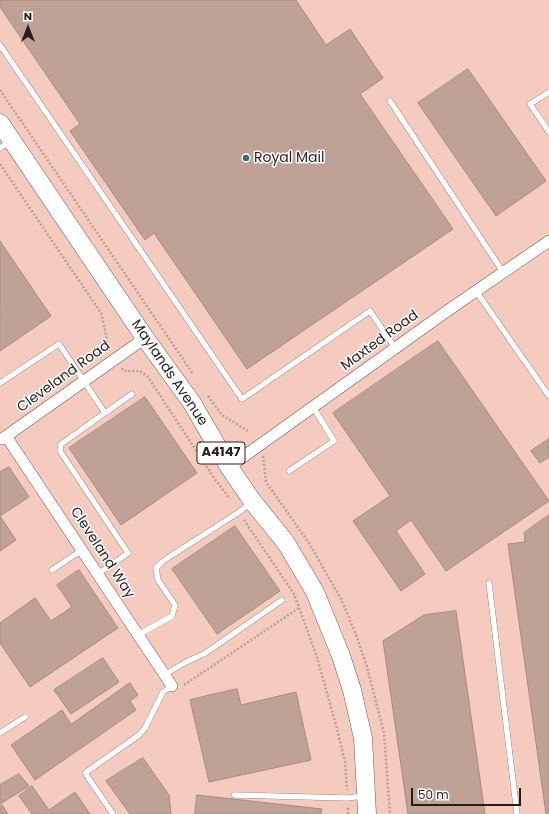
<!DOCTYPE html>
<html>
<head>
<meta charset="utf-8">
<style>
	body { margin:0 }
	#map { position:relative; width:549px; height:814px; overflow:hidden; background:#fcdacf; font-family:Poppins,sans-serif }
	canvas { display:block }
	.north { position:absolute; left:8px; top:8px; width:40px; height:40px; -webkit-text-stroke:3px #fff; paint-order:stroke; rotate:0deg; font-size:11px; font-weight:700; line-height:16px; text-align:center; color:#281d19 }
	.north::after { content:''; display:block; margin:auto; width:14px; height:18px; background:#281d19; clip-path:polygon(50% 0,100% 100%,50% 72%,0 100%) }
	.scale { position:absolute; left:411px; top:788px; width:110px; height:18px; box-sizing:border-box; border:2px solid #281d19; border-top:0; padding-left:5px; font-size:12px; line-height:14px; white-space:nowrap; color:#281d19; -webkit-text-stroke:3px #fff; paint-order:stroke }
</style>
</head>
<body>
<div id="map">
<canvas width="549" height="814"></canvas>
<div class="north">N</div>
<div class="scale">50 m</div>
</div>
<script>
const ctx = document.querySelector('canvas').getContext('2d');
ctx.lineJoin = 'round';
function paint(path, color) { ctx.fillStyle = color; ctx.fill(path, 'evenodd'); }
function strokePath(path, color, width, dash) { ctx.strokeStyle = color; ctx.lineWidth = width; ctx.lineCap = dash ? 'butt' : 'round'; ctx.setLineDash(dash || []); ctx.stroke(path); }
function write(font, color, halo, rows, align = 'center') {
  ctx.font = font + ' Poppins,sans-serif'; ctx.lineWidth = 3; ctx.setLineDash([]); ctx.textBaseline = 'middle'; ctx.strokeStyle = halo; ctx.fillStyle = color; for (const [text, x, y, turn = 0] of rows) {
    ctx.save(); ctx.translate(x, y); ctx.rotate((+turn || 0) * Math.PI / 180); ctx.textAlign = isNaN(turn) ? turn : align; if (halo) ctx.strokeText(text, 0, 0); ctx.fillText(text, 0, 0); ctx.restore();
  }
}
paint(new Path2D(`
	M0 0H549V814H0Z`), '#f4cbbe');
const building = new Path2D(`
	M0 0H296L326 45 350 29 383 78 360 94 453 229 247 369 154 233 145 240 70 131 80 124 0 7Z
	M468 69 546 181 496 216 418 103Z
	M0 241 51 316 0 351Z
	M438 341 549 501 446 571 411 520 396 531 425 574 401 591 353 521 390 496 333 413Z
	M145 397 197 473 121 525 69 448Z
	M549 439V457L540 463 531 451Z
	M9 467 29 497 0 516 16 540 0 551V472Z
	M549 515V814H546L508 544 525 542 524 533Z
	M235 526 280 591 217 634 172 569Z
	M79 570 118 628 30 687 0 643V623L35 598 51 621 72 607 57 585Z
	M456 611 485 814H408L383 641 424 615Z
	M103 658 119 682 71 714 54 690Z
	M130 683 138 695 130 701 136 710 35 780 11 745 62 710 71 724Z
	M237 689 241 705 296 692 311 760 209 782 190 700Z
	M143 758 169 795 171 814H130L106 781Z
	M19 774 29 786 0 804V785Z
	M32 786 49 810 75 792 90 814H32L19 796Z
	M197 795 322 809 321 814H195Z
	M2 805 8 814H0V807Z`);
paint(building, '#c0a196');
strokePath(building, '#a98b80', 1);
const lane = new Path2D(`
	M0 45 242 399 370 311 395 348
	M549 92 530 104 549 132
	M390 101 503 272
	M0 148 10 141
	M476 291 549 396
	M0 383 59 344 105 413
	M289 471 334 441 313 407
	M52 570 82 550
	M98 574 128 553 60 451 61 444 132 394
	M489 583 517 814
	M138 635 172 616 175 605 158 580 156 568 163 561 239 512 251 503
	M164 675 186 662 204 654 282 600
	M0 733 25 717
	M234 795 347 798 363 796
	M113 814 85 773 139 735 145 728 163 692 172 686`);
const street = new Path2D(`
	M6 436 172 686
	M2 439 145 338
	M229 467 447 311 549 241`);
const primary = new Path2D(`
	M0 123 145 338 192 403 229 467 253 502 286 543 315 592 341 656 352 690 363 738 367 814`);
strokePath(lane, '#74584e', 6);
strokePath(street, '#74584e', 12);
strokePath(primary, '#74584e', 19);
strokePath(new Path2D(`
	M0 90 193 374
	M0 164 101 313 105 330 108 349
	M122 368 124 371H140L148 377 214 478 230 499
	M208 396 222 415 248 431
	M263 456 266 482 309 543 341 599 355 632 367 667 384 733 390 814
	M244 520 294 594 316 654 336 725 345 762 347 790
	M184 685 299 608
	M348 814V807`), '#bba097', 2.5, [2, 2]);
strokePath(lane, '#fff', 5.5);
strokePath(street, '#fff', 11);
strokePath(primary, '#fff', 18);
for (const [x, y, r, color] of [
	[246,158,4,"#2a7370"]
]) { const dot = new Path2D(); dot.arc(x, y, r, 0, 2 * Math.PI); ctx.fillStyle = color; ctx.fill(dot); strokePath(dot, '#fff', 1.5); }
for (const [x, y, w] of [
	[221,453,48]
]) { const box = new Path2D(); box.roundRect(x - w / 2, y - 11, w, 22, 3); ctx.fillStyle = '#fff'; ctx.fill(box); strokePath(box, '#281d19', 1); }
write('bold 13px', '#281d19', null, [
	["A4147",221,453]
]);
write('14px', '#281d19', '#fff', [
	["Royal Mail",254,158]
], 'left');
write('14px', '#281d19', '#fff', [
	["Maxted Road",380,341,-36],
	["Maylands Avenue",169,373,56],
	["Cleveland Road",64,377,-36],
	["Cleveland Way",102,553,57]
]);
</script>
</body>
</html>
